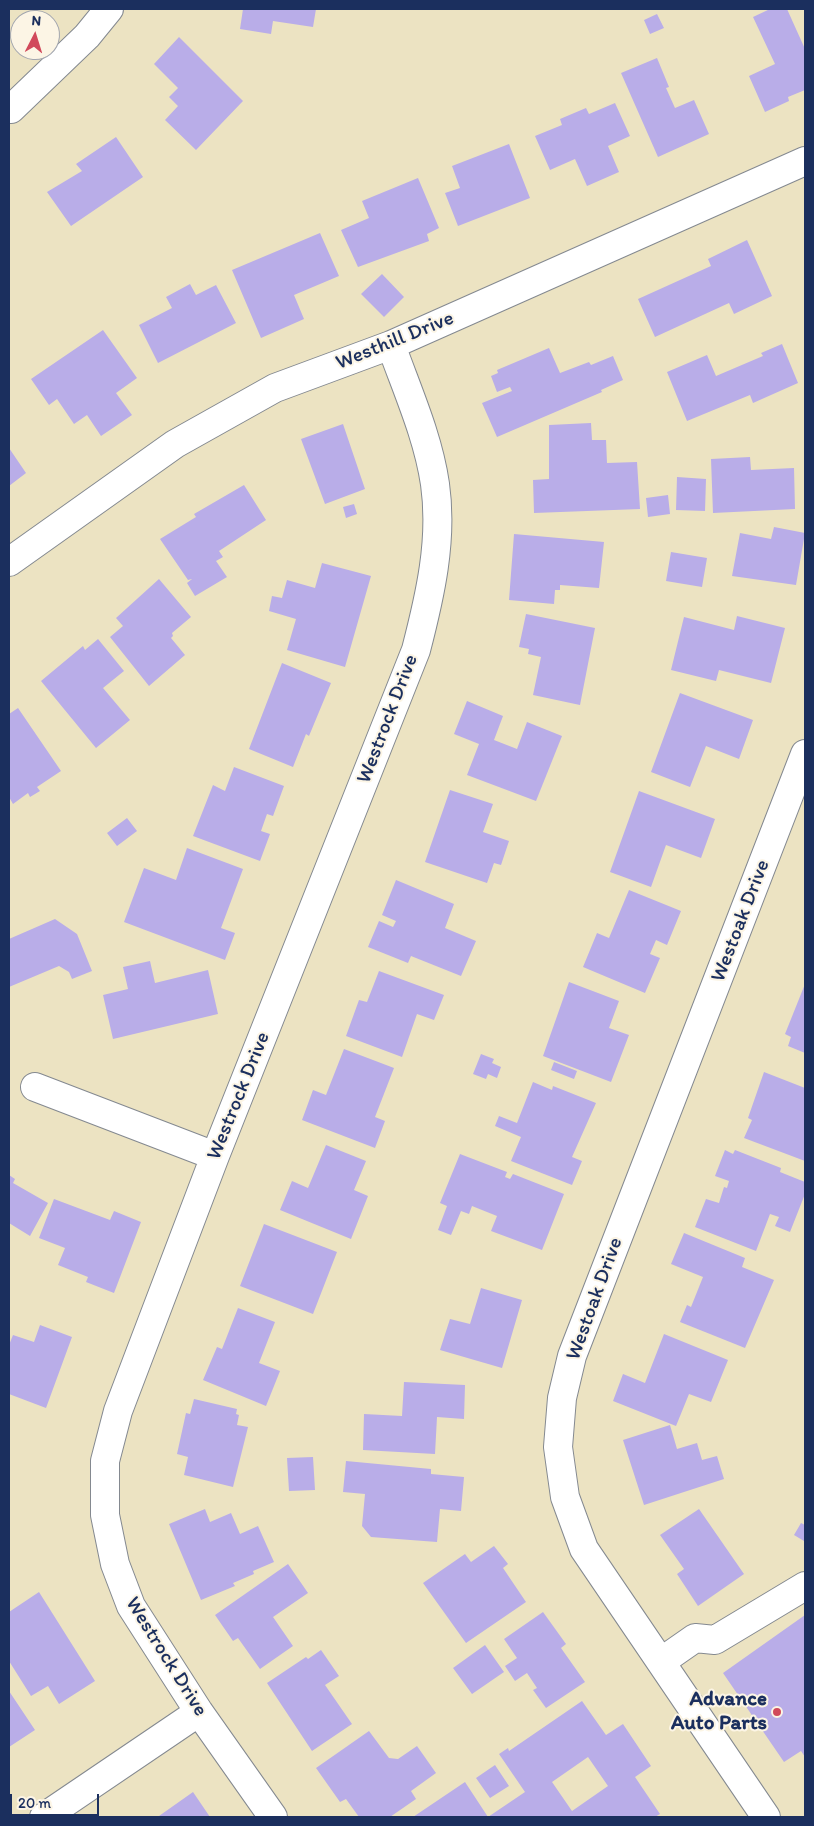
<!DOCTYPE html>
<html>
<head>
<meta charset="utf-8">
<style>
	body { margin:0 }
	#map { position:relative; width:814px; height:1826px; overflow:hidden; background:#ece3c2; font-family:Itim,sans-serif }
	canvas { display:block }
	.frame { position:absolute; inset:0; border:10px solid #1b2f5e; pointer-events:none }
	.north { position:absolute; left:10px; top:10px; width:50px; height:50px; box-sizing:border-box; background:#fcf5e5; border:1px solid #a2a6af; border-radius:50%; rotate:5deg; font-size:14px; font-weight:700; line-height:20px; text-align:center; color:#1b2f5e }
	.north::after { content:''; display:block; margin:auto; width:18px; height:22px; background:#d1495b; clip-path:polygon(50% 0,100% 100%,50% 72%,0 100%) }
	.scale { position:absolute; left:10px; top:1794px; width:89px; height:22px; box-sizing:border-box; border:2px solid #1b2f5e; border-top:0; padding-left:6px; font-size:15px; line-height:18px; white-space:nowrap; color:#1b2f5e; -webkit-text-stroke:4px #fcf5e5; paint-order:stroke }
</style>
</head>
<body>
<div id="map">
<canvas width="814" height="1826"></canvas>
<div class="frame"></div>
<div class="north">N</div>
<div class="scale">20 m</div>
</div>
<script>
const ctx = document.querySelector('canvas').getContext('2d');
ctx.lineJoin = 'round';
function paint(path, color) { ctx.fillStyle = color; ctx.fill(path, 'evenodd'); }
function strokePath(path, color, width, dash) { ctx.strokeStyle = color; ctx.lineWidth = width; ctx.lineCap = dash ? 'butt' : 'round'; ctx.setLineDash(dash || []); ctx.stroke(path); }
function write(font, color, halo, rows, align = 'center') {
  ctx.font = font + ' Itim,sans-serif'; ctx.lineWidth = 4; ctx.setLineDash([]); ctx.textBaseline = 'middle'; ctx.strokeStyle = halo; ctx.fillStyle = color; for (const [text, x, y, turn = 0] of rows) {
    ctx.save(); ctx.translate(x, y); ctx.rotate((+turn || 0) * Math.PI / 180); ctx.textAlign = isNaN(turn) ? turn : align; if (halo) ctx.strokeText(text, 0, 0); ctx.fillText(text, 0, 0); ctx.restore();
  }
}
paint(new Path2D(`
	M243 9H316L313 27 273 21 271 34 240 29Z
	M770 9H787L805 49V90L788 97 789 101 765 112 749 76 775 64 753 17Z
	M657 14 664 28 650 34 644 20Z
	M179 37 243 101 196 150 165 120 178 106 169 97 178 88 154 64Z
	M657 58 669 87 666 88 675 108 694 100 709 134 658 157 621 73Z
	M615 103 630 136 608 146 619 172 587 186 575 159 550 170 535 136 562 125 560 119 586 108 589 114Z
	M116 137 143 177 71 226 47 192 82 171 76 164Z
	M509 144 530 198 458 226 445 193 460 188 452 166Z
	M418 178 439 228 427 234 429 241 358 267 341 230 369 218 362 201Z
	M320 233 339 276 294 295 304 319 261 338 232 270Z
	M747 240 772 296 734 314 729 303 655 337 638 299 711 266 708 259Z
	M382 274 404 297 384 317 361 294Z
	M190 284 196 295 216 285 236 323 158 363 139 325 172 308 166 297Z
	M103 330 137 378 116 393 132 415 101 436 87 415 74 424 57 399 49 405 31 379Z
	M782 344 798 383 753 403 750 395 687 421 667 372 707 355 716 376 763 356 761 353Z
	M549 348 560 373 589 362 591 365 613 356 623 380 601 390 602 392 497 437 482 403 512 391 510 387 497 392 491 376 498 373 497 370Z
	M591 423 592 440H606L607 463 637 462 640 509 534 513 533 480 549 479V425Z
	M343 424 365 489 325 504 301 439Z
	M9 448 26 473 9 486Z
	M750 457 751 470 794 468 795 509 713 513 711 459Z
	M677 477 706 479 705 511 676 510Z
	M244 485 266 520 219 551 223 557 216 561 227 577 195 596 187 583 192 579 188 580 160 539 196 517 194 514Z
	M668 495 670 514 648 517 646 498Z
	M354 504 357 514 346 518 343 507Z
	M774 527 805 533 796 585 732 576 740 533 771 539Z
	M514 534 604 542 599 588 560 585V590H555L554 604 509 600Z
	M671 552 707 558 702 587 666 581Z
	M322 563 371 576 345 667 287 650 296 619 269 611 272 596 282 598 287 580 315 588Z
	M159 579 191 617 172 633 173 636 171 638 185 655 149 686 110 637 123 626 116 618Z
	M526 614 595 628 580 705 533 695 541 657 528 654 529 649 519 647Z
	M737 616 785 628 771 683 719 670 716 681 671 670 684 617 734 630Z
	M98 639 124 671 103 688 130 720 96 748 41 681 83 646 85 650Z
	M282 663 331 683 309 736 306 734 293 767 249 749Z
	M680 693 753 720 739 759 706 746 690 787 651 772Z
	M467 701 503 716 494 740 517 749 527 722 562 736 536 801 467 775 479 744 454 734Z
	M18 708 61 771 37 787 40 791 30 797 28 793 13 804 9 797V714Z
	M234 767 284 786 273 816 267 814 261 831 270 834 260 861 193 836 213 785 225 791Z
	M450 790 493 804 483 832 509 841 501 865 494 863 487 883 425 862Z
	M639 791 715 819 701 858 666 845 651 887 610 872Z
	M127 818 137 831 117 846 107 833Z
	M187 848 243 869 221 928 235 933 225 960 124 922 144 868 176 880Z
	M396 880 454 904 445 928 476 941 461 976 411 956 408 963 368 947 379 921 393 927 396 921 382 915Z
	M629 890 681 911 667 945 656 940 650 954 660 958 645 993 583 967 597 933 609 938Z
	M55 919 77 934 92 971 72 979 69 972 59 966 9 987V939Z
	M150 961 155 983 208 970 218 1014 113 1039 103 995 128 989 123 967Z
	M379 971 444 995 434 1020 417 1014 402 1057 346 1036 359 1000 367 1002Z
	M569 982 619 1001 609 1028 629 1035 611 1082 543 1056Z
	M805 984V1053L788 1046 791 1037 785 1034Z
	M344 1049 394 1068 375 1117 385 1121 375 1148 302 1120 313 1090 326 1095Z
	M481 1054 494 1059 492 1063 501 1067 497 1078 488 1074 486 1079 473 1074Z
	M554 1062 577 1071 574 1079 551 1070Z
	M764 1072 805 1088V1161L744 1138 752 1120 748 1118Z
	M533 1082 552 1090 553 1086 596 1103 572 1157 582 1161 572 1185 511 1161 521 1137 495 1126 499 1116 517 1123Z
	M326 1145 366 1161 354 1190 368 1196 351 1239 280 1210 292 1181 308 1188Z
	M725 1150 733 1154 735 1150 781 1168 780 1172 805 1182V1194L790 1232 775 1226 779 1217 770 1214 756 1251 695 1227 706 1199 719 1203 724 1187 727 1188 729 1181 715 1176Z
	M460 1154 507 1172 505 1177 510 1179 513 1174 564 1194 542 1250 491 1231 497 1216 472 1206 469 1214 461 1211 451 1235 438 1230 447 1206 440 1203Z
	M9 1175 15 1179 13 1183 48 1203 30 1236 9 1223Z
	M54 1199 110 1220 114 1211 141 1222 114 1293 86 1282 88 1277 58 1265 65 1248 39 1238Z
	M264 1224 337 1252 313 1314 240 1286Z
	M684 1233 745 1258 742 1267 774 1280 745 1348 680 1322 687 1305 691 1307 703 1277 671 1264Z
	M481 1288 522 1300 502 1368 440 1350 450 1319 470 1324Z
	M238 1308 275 1322 259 1363 280 1371 266 1406 203 1380 217 1347 222 1349Z
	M40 1325 72 1337 46 1408 9 1394V1345L13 1335 34 1342Z
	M664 1334 728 1360 711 1402 689 1394 676 1426 613 1401 623 1374 645 1383Z
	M404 1382 465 1385 464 1419 437 1417 435 1454 363 1450 364 1414 402 1416Z
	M194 1399 237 1409 236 1414 239 1415 237 1425 248 1427 233 1487 184 1475 188 1457 177 1454 186 1413 190 1414Z
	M670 1425 677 1449 697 1443 702 1460 717 1456 724 1479 644 1505 623 1440Z
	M313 1457 315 1490 289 1491 287 1458Z
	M346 1461 431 1469V1474L464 1477 461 1511 440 1509 437 1542 371 1537 362 1526 365 1494 343 1492Z
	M205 1509 210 1522 231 1513 240 1534 258 1526 274 1562 253 1571 254 1574 233 1583 235 1586 201 1600 169 1524Z
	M699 1509 744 1574 698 1606 677 1574 684 1569 660 1535Z
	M801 1523 805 1525 804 1541 794 1535Z
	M494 1546 508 1564 503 1568 526 1602 466 1643 423 1583 465 1554 471 1562Z
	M288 1564 308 1593 273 1617 293 1646 260 1669 238 1638 233 1641 215 1615Z
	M39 1592 95 1681 59 1704 48 1686 31 1696 9 1661V1612Z
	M543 1612 566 1644 561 1648 585 1682 546 1708 533 1690 537 1688 527 1673 515 1681 505 1666 517 1658 504 1639Z
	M805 1615V1757L801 1751 784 1762 723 1673Z
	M485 1645 504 1672 472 1694 453 1668Z
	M321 1650 339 1676 325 1685 352 1724 312 1751 267 1683 306 1657 308 1659Z
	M9 1691 35 1730 9 1747Z
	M582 1701 606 1735 623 1724 651 1766 635 1777 660 1814 655 1817H413L465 1782 488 1817 525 1792 499 1754 508 1748 509 1751ZM588 1757 608 1786 572 1811 552 1782Z
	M369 1731 389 1758 398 1759 417 1746 436 1773 411 1791 416 1799 390 1817H359L346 1799 340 1802 316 1768Z
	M495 1765 509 1786 490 1798 476 1778Z
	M193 1792 210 1817H160L159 1816Z`), '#b9ade8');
const minor = new Path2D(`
	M11 109 87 36 109 9
	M9 562 175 444 275 388 391 345 805 161
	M35 1087 215 1156
	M662 1661 695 1638 715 1640 805 1586
	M44 1817 199 1712
	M273 1817 199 1712 131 1606 115 1564 105 1515V1461L118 1411 215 1156 416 650C430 596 443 540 435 484 428 436 407 390 391 345
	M766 1817 584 1549 565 1497 558 1447 562 1398 572 1356 805 754`);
strokePath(minor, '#848990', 30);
strokePath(minor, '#fff', 28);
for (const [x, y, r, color] of [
	[777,1712,5,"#d1495b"]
]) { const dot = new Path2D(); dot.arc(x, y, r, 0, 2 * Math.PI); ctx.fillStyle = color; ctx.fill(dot); strokePath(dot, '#fcf5e5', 2); }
write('21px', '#1b2f5e', '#fcf5e5', [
	["Westhill Drive",395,341,-22],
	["Westrock Drive",388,719,-69],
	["Westoak Drive",741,921,-69],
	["Westrock Drive",239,1096,-68],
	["Westoak Drive",595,1299,-70],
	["Westrock Drive",166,1657,58]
]);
write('bold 21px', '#1b2f5e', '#fcf5e5', [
	["Advance",767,1700],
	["Auto Parts",767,1724]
], 'right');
</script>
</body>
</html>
